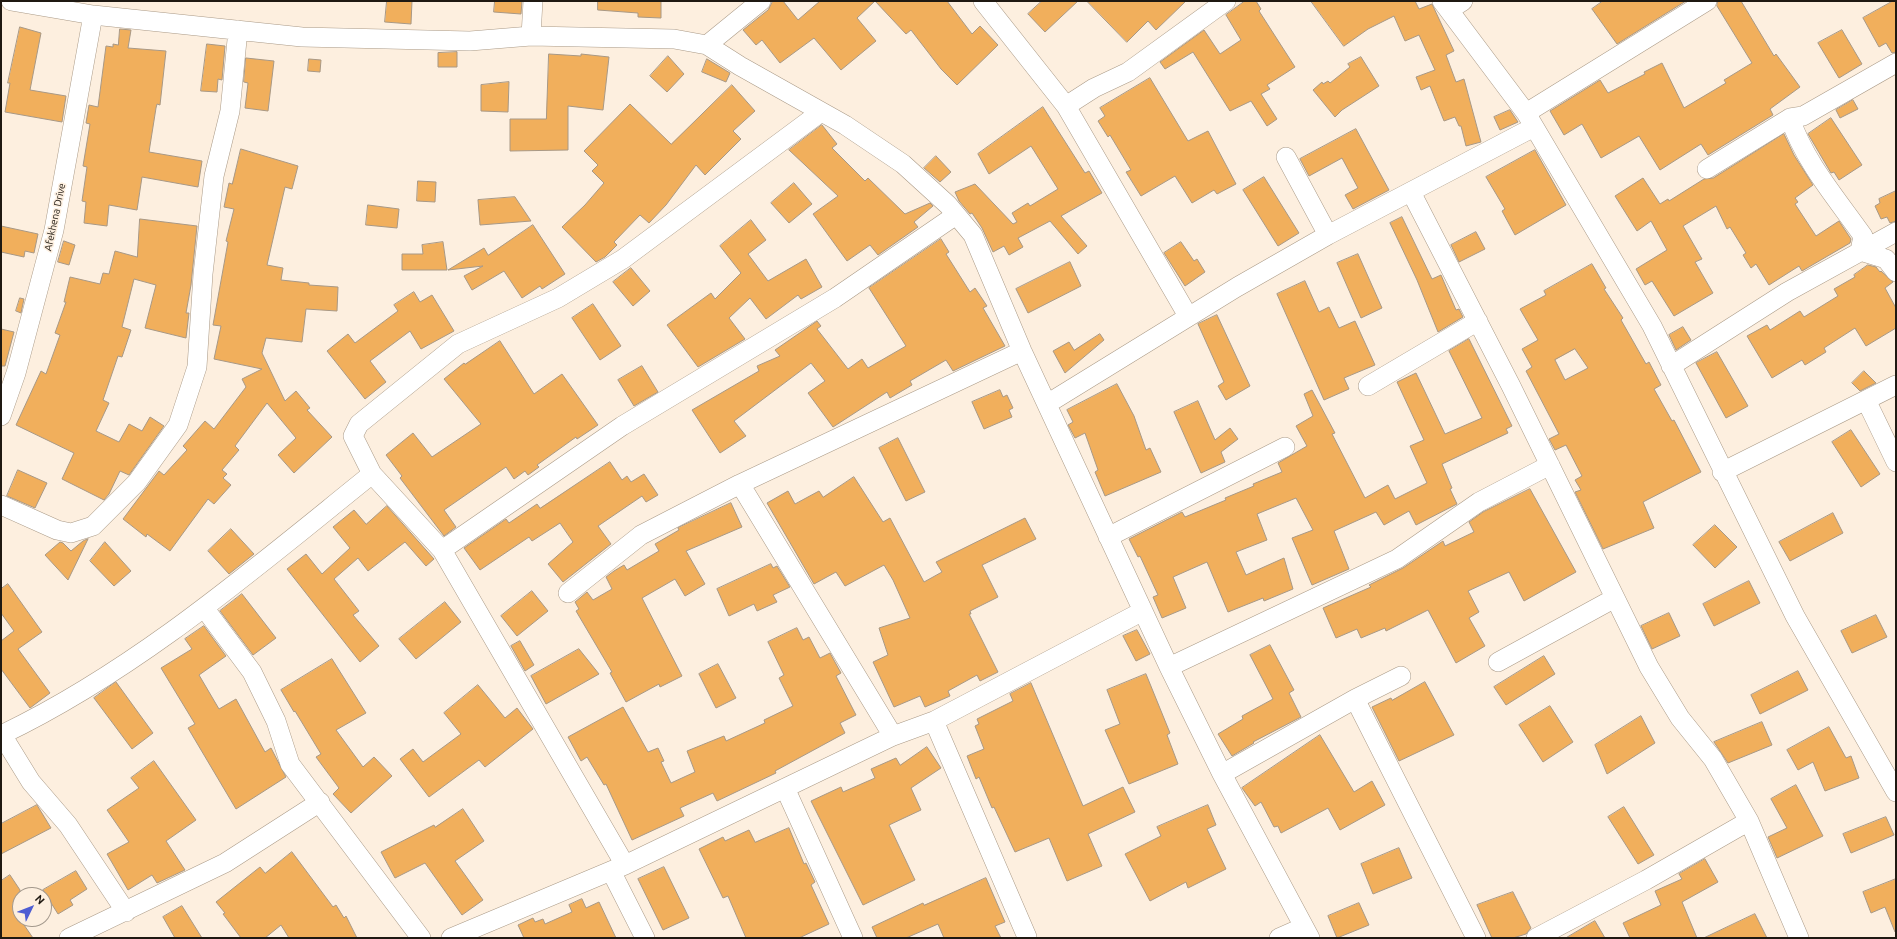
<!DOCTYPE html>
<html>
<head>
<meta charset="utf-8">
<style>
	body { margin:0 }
	#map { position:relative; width:1897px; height:939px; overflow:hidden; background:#fdefdf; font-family:Ubuntu,sans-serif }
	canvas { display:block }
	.frame { position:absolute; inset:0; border:2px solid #1f1912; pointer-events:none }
	.north { position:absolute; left:12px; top:887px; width:40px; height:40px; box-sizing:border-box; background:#fdefdf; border:1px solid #a4998d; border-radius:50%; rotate:47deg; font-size:11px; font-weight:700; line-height:16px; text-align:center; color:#1f1912 }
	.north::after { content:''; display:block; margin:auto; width:14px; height:18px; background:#4e5dd2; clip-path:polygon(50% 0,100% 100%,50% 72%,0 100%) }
</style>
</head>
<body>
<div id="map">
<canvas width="1897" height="939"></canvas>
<div class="frame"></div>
<div class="north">N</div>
</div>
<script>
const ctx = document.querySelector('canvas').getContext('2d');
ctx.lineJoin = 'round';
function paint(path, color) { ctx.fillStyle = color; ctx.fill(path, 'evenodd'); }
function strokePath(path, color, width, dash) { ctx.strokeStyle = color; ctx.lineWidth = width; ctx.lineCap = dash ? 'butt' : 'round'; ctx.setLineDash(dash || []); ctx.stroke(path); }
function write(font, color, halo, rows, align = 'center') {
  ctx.font = font + ' Ubuntu,sans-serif'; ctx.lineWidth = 3; ctx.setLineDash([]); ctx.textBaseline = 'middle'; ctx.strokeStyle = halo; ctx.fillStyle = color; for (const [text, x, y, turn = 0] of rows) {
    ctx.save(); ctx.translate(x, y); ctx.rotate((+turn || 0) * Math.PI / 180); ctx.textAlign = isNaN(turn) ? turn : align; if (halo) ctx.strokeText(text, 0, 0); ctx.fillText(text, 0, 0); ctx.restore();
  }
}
const building = new Path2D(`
	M387 1H412L411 24 385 22Z
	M495 1H522L521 14 494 12Z
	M598 1H661V18L638 17V13L598 10Z
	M773 1H783L798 20 820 1H947L972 34 980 26 998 45 957 85 941 69 911 30 906 34 875 1 857 18 876 41 841 70 814 38 780 63 762 40 756 45 743 30 768 10Z
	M1042 1H1078L1045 32 1028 14Z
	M1087 1H1186L1156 30 1148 21 1127 42Z
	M1245 1H1256L1261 9 1259 11 1295 67 1267 85 1270 89 1261 94 1277 119 1267 126 1251 101 1230 111 1193 52 1165 69 1160 62 1204 30 1220 54 1241 40 1226 15Z
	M1311 1H1415L1419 9 1432 4 1454 51 1446 55 1456 82 1464 79 1481 142 1466 146 1461 126H1459L1455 117 1444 121 1430 86 1421 90 1416 77 1435 70 1419 35 1405 41 1394 16 1368 29 1344 46Z
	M1603 1H1686L1617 44 1592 9Z
	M1718 1H1741L1774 56 1776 54 1800 87 1770 109 1773 115 1708 155 1701 144 1660 170 1639 136 1601 158 1582 124 1564 135 1550 111 1600 80 1608 93 1645 74 1644 72 1662 63 1684 108 1726 83 1724 80 1752 63 1717 6Z
	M1893 1H1896V52L1892 53 1886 43 1879 47 1863 18Z
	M20 27 41 33 30 90 66 96 62 122 5 112 10 83H8Z
	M120 29 131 30 128 48 166 51 160 105 157 104 156 108 149 152 202 161 198 187 142 177 137 210 109 205 107 226 84 223 86 202 82 201 87 167 83 166 90 124 86 123 89 105 98 107 106 46 113 47V44L118 45Z
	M1842 30 1862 64 1839 78 1818 43Z
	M207 44 225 46 222 80 218 79 217 92 201 91Z
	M457 52V67H438V53Z
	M549 54 581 56V54L609 57 603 110 568 106V150L510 151V119H546Z
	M668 56 684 74 667 92 650 76Z
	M1361 57 1379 86 1342 110 1335 117 1313 90 1322 82 1323 84 1328 81 1330 83 1350 67 1348 64Z
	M246 58 274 61 268 111 245 108 248 83 244 82Z
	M309 59 321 60 320 72 308 71Z
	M707 59 730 73 726 82 702 72Z
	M1150 78 1188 141 1208 131 1236 184 1217 194 1214 190 1192 203 1175 176 1141 196 1126 172 1131 170 1110 135 1108 137 1098 121 1105 116 1100 108Z
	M509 82 508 112 481 111V85Z
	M732 85 755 111 733 131 741 139 705 175 696 165 666 205 649 223 640 215 614 242 617 245 605 257 596 262 562 227 585 205 604 183 592 171 598 165 584 151 630 104 671 144Z
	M1853 100 1858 109 1840 118 1836 110Z
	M1043 107 1085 173 1089 171 1102 193 1061 216 1087 246 1078 254 1050 221 1018 238 1023 247 1009 255 1004 246 993 252 982 228 972 213 970 214 959 201 955 192 975 184 1013 224 1017 222 1012 213 1028 203 1030 206 1058 189 1031 146 989 174 978 154Z
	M1510 110 1518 122 1500 130 1494 117Z
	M1831 118 1862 165 1839 180 1834 172 1831 173 1808 134Z
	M822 125 837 144 832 148 865 181 868 178 905 214 930 203 933 206 914 222 918 227 878 255 870 245 847 261 813 214 838 196 789 150Z
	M1356 129 1389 190 1353 209 1345 195 1358 188 1342 158 1309 176 1300 159Z
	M1784 134 1794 155 1813 185 1795 198 1798 202 1795 204 1816 236 1839 221 1851 239 1850 243 1802 271 1799 266 1769 285 1756 264 1751 268 1743 255 1746 253 1730 227 1727 229 1716 206 1683 226 1702 259 1695 262 1713 293 1674 316 1652 281 1645 285 1636 269 1667 250 1651 221 1637 231 1615 196 1643 178 1660 204 1668 199 1669 201 1704 179 1713 178Z
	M241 149 298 166 292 189 285 187 267 265 283 268 281 280 309 283V285L338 287 337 311 306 309 302 342 266 338 262 353 285 401 296 391 310 408 307 410 332 437 294 473 278 455 296 438 267 403 235 446 239 450 222 470 227 474 223 478 231 485 214 504 208 499 170 551 147 534 146 537 123 519 159 471 164 475 187 450 183 446 205 421 214 429 246 387 242 379 262 369 214 359 221 326 213 325 228 242 226 241 234 209 224 207 229 183 232 184Z
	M1535 150 1566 205 1515 235 1502 211 1505 209 1486 177Z
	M936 156 951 172 940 182 924 168Z
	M1264 177 1299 233 1278 246 1243 190Z
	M418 181 436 182 435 202 417 201Z
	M794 183 812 204 789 223 771 203Z
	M1896 191V221L1890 223 1887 217 1881 219 1875 206 1880 203 1879 199Z
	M515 197 531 221 480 225 478 200Z
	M368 205 399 209 397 228 366 225Z
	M1402 217 1432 279 1441 275 1456 310 1459 309 1463 317 1438 332 1417 280 1390 223Z
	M140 219 197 226 191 285 186 313H189L186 338 145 328 156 285 134 279 122 327 131 330 122 357 118 356 103 400 109 403 96 431 119 442 129 424 142 431 150 417 164 426 129 475 120 471 109 494 104 500 62 479 74 453 16 425 41 371 46 374 60 335 55 333 66 302H64L70 277 100 284 103 273 109 274 115 251 137 257Z
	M751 220 766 240 748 254 768 281 806 259 822 287 801 299 798 295 766 319 750 298 729 318 745 339 698 367 667 325 711 293 715 299 741 273 720 246Z
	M533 225 565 274 542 289 540 286 522 298 504 271 472 290 464 276 483 266 448 270 484 248 488 255Z
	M1 226 38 234 34 253 25 251 24 257 1 252Z
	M1476 232 1485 249 1459 262 1451 245Z
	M941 239 949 252 946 254 970 292 975 288 987 306 983 308 1005 346 953 371 946 360 910 381 912 385 890 398 887 392 833 427 808 393 825 381 811 363 734 421 746 436 720 453 692 410 759 371 757 366 780 356 775 350 817 321 821 326 817 329 848 369 862 359 868 368 906 346 869 288Z
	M64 241 75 245 69 265 58 262Z
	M443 242 447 270H402V254H423L422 245Z
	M1181 242 1194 261 1197 259 1205 272 1185 286 1164 253Z
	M1358 254 1382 308 1361 318 1337 263Z
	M1070 262 1081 286 1028 313 1016 289Z
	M1592 264 1606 288 1604 289 1623 318 1621 320 1646 364 1649 362 1661 385 1654 389 1672 421 1674 420 1701 472 1643 502 1654 528 1603 549 1575 492 1581 490 1575 480 1582 476 1566 445 1555 450 1549 439 1559 434 1526 371 1532 367 1522 349 1538 340 1520 309 1546 295 1544 291ZM1575 349 1588 368 1565 380 1555 360Z
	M1868 265 1876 267 1880 272 1881 271 1893 282 1885 288 1896 308V328L1866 346 1855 328 1824 348 1826 352 1805 365 1802 360 1772 378 1747 336 1767 325 1770 330 1800 311 1804 317 1838 296 1834 289 1855 277 1854 275Z
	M631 268 650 291 633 306 613 282Z
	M1305 281 1319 312 1329 307 1339 328 1355 321 1375 365 1344 378 1349 389 1324 400 1277 294Z
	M414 292 420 302 432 295 454 331 421 349 410 331 370 361 386 382 365 399 327 351 348 334 355 343 398 311 394 305Z
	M20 298 24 299 21 313 16 311Z
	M593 304 621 346 600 360 572 318Z
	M1217 315 1250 386 1226 400 1218 386 1224 382 1198 324Z
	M1683 327 1691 340 1676 350 1669 335Z
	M1 329 14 332 5 366H1Z
	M1100 334 1104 340 1065 373 1053 351 1069 342 1074 350Z
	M1469 339 1512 426 1506 429 1508 433 1442 464 1452 488 1450 489 1457 504 1416 525 1409 511 1384 525 1376 512 1334 531 1349 569 1312 585 1292 538 1313 530 1296 498 1257 514 1267 540 1236 552 1246 575 1284 558 1293 589 1264 601 1263 598 1228 612 1207 562 1173 577 1186 608 1162 618 1153 597 1158 595 1140 556 1138 557 1129 539 1182 512 1185 517 1226 500 1225 498 1254 486 1253 484 1282 472 1278 463 1307 446 1296 426 1313 416 1304 394 1312 390 1335 433 1332 434 1365 498 1388 485 1395 499 1427 483 1410 446 1424 440 1397 382 1416 373 1445 434 1482 418 1449 351Z
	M500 341 534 394 562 374 598 425 577 439 576 437 537 465 539 467 528 475 525 471 514 479 506 467 444 510 456 527 444 536 400 478 402 476 386 455 413 433 432 457 481 424 444 379 464 363 465 364Z
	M1717 352 1748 406 1726 418 1696 363Z
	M642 366 658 392 634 406 618 380Z
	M1864 371 1876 383 1860 391 1852 383Z
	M1117 384 1134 416 1146 450 1150 448 1161 472 1105 496 1095 472 1098 470 1085 433 1075 438 1068 425 1073 422 1067 410Z
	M1000 390 1003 397 1007 395 1013 408 1009 410 1012 417 984 429 972 402Z
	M1198 401 1215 440 1230 428 1238 439 1221 452 1225 462 1201 473 1174 412Z
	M1851 430 1880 474 1861 487 1832 442Z
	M898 438 925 492 906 501 879 448Z
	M610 462 622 480 627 476 631 482 644 474 658 495 646 502 642 496 598 526 611 544 563 582 548 564 573 542 560 523 532 541 529 537 480 570 464 548 506 519 509 523 537 504 540 508Z
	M18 470 47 483 35 508 7 496Z
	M854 477 883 522 890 518 924 582 942 572 936 562 1025 518 1036 539 982 565 998 597 970 611 971 614H969L998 672 980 681 977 675 948 691 950 696 925 707 920 696 894 707 873 662 888 655 879 628 910 618 893 580 884 565 845 586 836 572 814 584 767 503 788 491 795 504 819 491 823 497Z
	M1530 489 1576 572 1524 601 1509 572 1468 591 1479 612 1469 618 1485 646 1456 663 1428 610 1386 631 1385 628 1361 638 1357 629 1336 638 1323 608 1371 587 1369 585 1403 568 1443 541 1445 546 1474 532 1469 522 1483 512Z
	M731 503 742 527 686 551 705 584 685 596 675 579 642 598 682 676 660 687 659 684 626 702 610 673 612 672 576 611 579 609 575 602 587 592 593 600 612 589 606 577 614 571 624 565 627 570 659 551 655 544 679 530 678 528Z
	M387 506 434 559 426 566 405 542 368 571 358 558 334 579 359 611 353 615 379 646 360 662 287 569 306 554 322 574 350 548 333 527 354 510 366 524Z
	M1833 513 1843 533 1790 561 1779 542Z
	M1715 525 1737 547 1715 568 1693 545Z
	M231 529 254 554 229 574 208 551Z
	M88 539 68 580 45 555 60 542 63 543 71 551 83 541Z
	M105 542 131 571 114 586 90 561Z
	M771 564 773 568 777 566 790 587 773 595 777 602 757 611 754 604 729 616 717 589Z
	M1749 581 1760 603 1714 626 1703 604Z
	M8 584 42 632 18 649 50 693 30 708 1 669V641L14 631 1 613V589Z
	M532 591 548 611 517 636 501 616Z
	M242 594 276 638 253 655 220 611Z
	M445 602 461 622 416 659 399 639Z
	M1669 613 1680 636 1652 649 1641 626Z
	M1876 615 1887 637 1852 653 1841 631Z
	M204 626 226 656 199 675 219 709 236 699 265 752 271 748 286 777 236 809 188 728 195 724 161 668 192 649 185 639Z
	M797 628 803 640 809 637 820 658 830 653 841 673 836 676 856 715 840 723 845 733 775 771 776 773 717 801 713 793 680 808 684 816 632 840 606 784 604 785 587 757 581 761 568 737 623 707 648 752 658 748 664 761 661 762 671 783 695 772 687 751 724 736 726 741 765 723 764 720 793 706 779 678 784 675 768 642Z
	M1137 630 1150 654 1136 661 1123 636Z
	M520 641 534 665 525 671 511 646Z
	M1270 645 1294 690 1289 693 1301 717 1253 742 1254 743 1232 756 1218 734 1243 719 1242 716 1273 699 1250 655Z
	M579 649 599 674 546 704 531 676Z
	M1544 656 1555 674 1506 705 1494 687Z
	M332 659 366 713 336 730 363 767 374 757 392 776 351 813 333 794 339 788 316 757 321 754 295 711 294 712 281 690Z
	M718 664 736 698 716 708 699 674Z
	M1798 671 1808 690 1760 714 1751 695Z
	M1146 674 1170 733 1167 735 1178 764 1129 784 1105 730 1120 724 1107 690Z
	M116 682 153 733 132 749 94 698Z
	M1425 682 1454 735 1399 761 1372 707 1391 698 1392 700Z
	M1031 683 1083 806 1123 787 1135 812 1088 834 1102 866 1067 881 1049 838 1015 852 994 807 992 808 979 777 976 779 967 756 984 749 975 726 979 724 977 719 1013 701 1010 694Z
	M478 685 505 718 517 708 533 729 485 767 479 760 429 797 400 759 413 749 423 762 461 734 444 713Z
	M1550 706 1573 742 1543 762 1519 725Z
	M1641 716 1655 743 1607 774 1595 745Z
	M1762 722 1772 745 1728 763 1714 742Z
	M1829 727 1846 758 1851 756 1859 778 1825 791 1813 762 1798 770 1787 750Z
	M1320 735 1354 792 1372 781 1385 805 1340 830 1328 808 1281 833 1278 826 1274 827 1261 802 1255 806 1242 788Z
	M927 747 941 768 911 788 921 810 889 825 915 880 863 905 811 801 841 787 843 792 875 778 871 769 896 758 900 765Z
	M154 761 196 820 166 841 185 870 157 883 152 875 128 890 107 854 129 842 107 810 139 788 131 778Z
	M1796 785 1823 836 1777 858 1768 837 1787 828 1771 799Z
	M37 805 51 828 1 854V824Z
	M1208 805 1216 825 1207 829 1226 869 1188 888 1186 882 1150 901 1125 854 1161 836 1157 827Z
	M1624 807 1654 855 1638 864 1608 817Z
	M463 809 484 841 455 861 483 900 462 915 425 863 395 878 381 852 434 825 435 827Z
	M1886 817 1894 835 1851 853 1843 834Z
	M789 828 804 864 806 863 815 882 811 885 829 924 799 938H746L728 896 723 898 699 849 723 837 725 841 749 830 755 842Z
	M1399 848 1412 878 1373 894 1361 864Z
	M292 852 333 907 336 905 344 918 346 916 357 938H289L281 925 265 938H241L223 914 225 913 216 902 260 867 265 873Z
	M1705 859 1718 882 1682 902 1697 938H1630L1623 923 1661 905 1655 891 1682 879 1679 874Z
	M664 867 689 918 663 930 638 879Z
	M76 871 87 889 70 900 73 905 58 914 43 890Z
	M10 875 20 890V919L33 938H1V881Z
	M986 878 1005 922 995 926 1001 938H944L938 924 906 938H877L872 927 923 903 924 905Z
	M1896 879V932H1895L1885 907 1871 913 1863 892Z
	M1513 892 1531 928 1526 934 1513 938H1492L1477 905Z
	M582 899 586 908 599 902 616 938H524L518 925 533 918 535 922 543 919 545 924 572 912 569 905Z
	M1359 903 1369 925 1337 938 1328 916Z
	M182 906 202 938H175L163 917Z
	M1755 914 1767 938H1704Z
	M1595 921 1605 938H1566Z`);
paint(building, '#f1af5c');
strokePath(building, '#a89885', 1);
const minor = new Path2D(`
	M11 1 93 15 302 37 470 41 531 36 674 39 707 45 740 66 845 125 903 164 948 205 973 235 1022 351 1169 667 1222 774 1310 938
	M983 1 1066 106
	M1442 1 1526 113 1652 326 1795 616 1896 792
	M1449 10 1463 1
	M531 36 533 1
	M707 45 761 1
	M1896 63 1803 116 1790 118C1804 161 1837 199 1863 236L1860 251 1886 259 1896 272
	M1526 113 1707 1
	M1286 157 1328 235
	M1707 169 1790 118
	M1411 192 1511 386 1649 667 1680 718 1713 759 1749 821 1799 938
	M1188 316 1066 106 1094 88 1128 72 1226 1
	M1671 366 1787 292 1896 232
	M1368 386 1478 321
	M1866 400 1896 462
	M1047 404 1237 287 1328 235 1534 127
	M1 416 16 373 54 230 93 15
	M1722 472 1896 385
	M740 484 893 736
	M1 505 57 530 71 533 93 526 137 482 178 425 197 367 203 274 214 176 230 111 238 30
	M1108 537 1285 447
	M442 550 622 426 835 298 956 215
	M568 593 641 535 740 484 1022 351
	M205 609 252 672 276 721 290 764 421 938
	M1498 662 1615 598
	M1169 667 1397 559 1479 502 1550 465
	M1355 699 1476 938
	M934 721 1027 937
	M1 735C137 670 255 568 372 474
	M2 735 31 782 68 825 126 912
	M1222 774 1355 699 1401 676
	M785 788 853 938
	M625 865 442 550 372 474 353 436 359 424 458 344 558 298 623 259 821 112
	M611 871 645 938
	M69 938 225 863 320 802
	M451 938 625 865 893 736 934 721 1143 611
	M1279 938 1304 927
	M1536 938 1646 880 1749 821`);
strokePath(minor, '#aa9a87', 20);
strokePath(minor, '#fff', 19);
write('10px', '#1f1912', '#fdefdf', [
	["Afekhena Drive",55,217,-78]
]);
</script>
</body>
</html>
